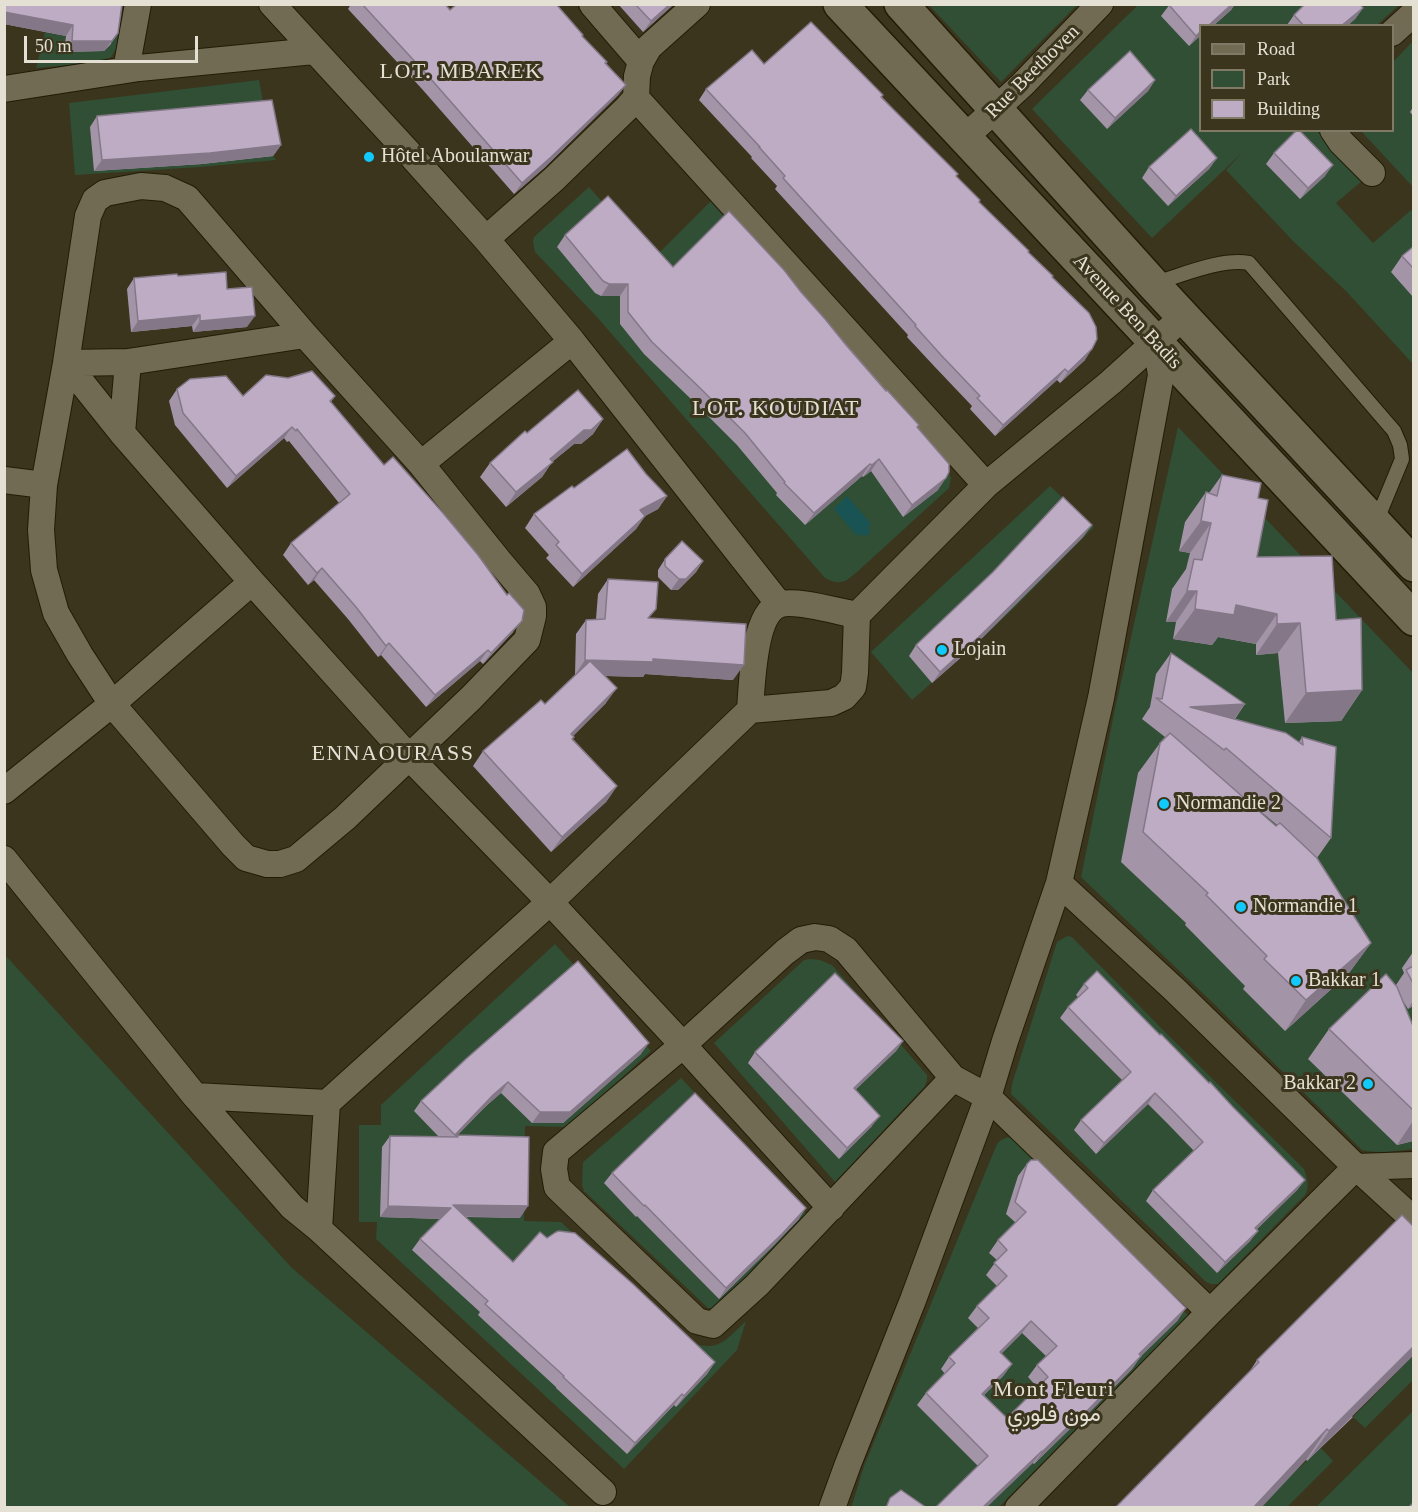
<!DOCTYPE html>
<html>
<head>
<meta charset="utf-8">
<style>
	body { margin:0 }
	#map { position:relative; width:1418px; height:1512px; overflow:hidden; background:#3b351e; font-family:"Times New Roman",serif }
	canvas { display:block }
	.frame { position:absolute; inset:0; border:6px solid #e4e0d3; pointer-events:none }
	.legend { position:absolute; left:1199px; top:24px; width:195px; height:108px; box-sizing:border-box; background:#3b351e; border:2px solid #7f7966; margin:0; padding:8px 10px; list-style:none; font-size:18px; color:#e4e0d3 }
	.legend li { display:flex; align-items:center; gap:12px; height:30px }
	.legend b { width:30px; border:2px solid #7f7966 }
	.scale { position:absolute; left:24px; top:36px; width:174px; height:27px; box-sizing:border-box; border:3px solid #e4e0d3; border-top:0; padding-left:8px; font-size:18px; line-height:21px; white-space:nowrap; color:#e4e0d3; -webkit-text-stroke:4px #3b351e; paint-order:stroke }
</style>
</head>
<body>
<div id="map">
<canvas width="1418" height="1512"></canvas>
<div class="frame"></div>
<ul class="legend">
<li><b style="height:8px;background:#726b53"></b>Road</li>
<li><b style="height:16px;background:#304f34"></b>Park</li>
<li><b style="height:16px;background:#bdacc3"></b>Building</li>
</ul>
<div class="scale">50 m</div>
</div>
<script>
const ctx = document.querySelector('canvas').getContext('2d');
ctx.lineJoin = 'round';
function paint(path, color) { ctx.fillStyle = color; ctx.fill(path, 'evenodd'); }
function strokePath(path, color, width, dash) { ctx.strokeStyle = color; ctx.lineWidth = width; ctx.lineCap = dash ? 'butt' : 'round'; ctx.setLineDash(dash || []); ctx.stroke(path); }
function write(font, color, halo, rows, align = 'center') {
  ctx.font = font + ' "Times New Roman",Vazirmatn,serif'; ctx.lineWidth = 6; ctx.setLineDash([]); ctx.textBaseline = 'middle'; ctx.strokeStyle = halo; ctx.fillStyle = color; for (const [text, x, y, turn = 0] of rows) {
    ctx.save(); ctx.translate(x, y); ctx.rotate((+turn || 0) * Math.PI / 180); ctx.textAlign = isNaN(turn) ? turn : align; if (halo) ctx.strokeText(text, 0, 0); ctx.fillText(text, 0, 0); ctx.restore();
  }
}
paint(new Path2D(`
	M4 5H123L116 49 111 57 103 62 36 68 45 32 5 24Z
	M929 5H1077L1001 82Z
	M1138 5H1399L1377 25 1200 26V130L1317 131 1363 180 1336 203 1373 243 1411 210 1413 213V364L1346 291 1293 241 1226 170 1242 153 1152 238 1032 109Z
	M1413 41V187L1361 131 1392 130 1393 62Z
	M259 80 273 156 276 160 200 167 75 175 69 103Z
	M589 187 653 259 711 201 944 461 951 478 949 488 857 572C845 582 841 586 825 578L596 316 535 252 533 242 534 237Z
	M1178 427 1413 673V1149C1396 1151 1379 1154 1362 1150L1210 1000 1081 877 1115 709Z
	M1050 486 1094 527 1013 609 975 645 912 700 871 652Z
	M1067 936 1072 937 1165 1032 1304 1169C1307 1177 1310 1187 1305 1195L1218 1284H1211L1206 1282 1011 1094 1012 1084 1057 942Z
	M555 944 651 1051 568 1127 525 1126 524 1221 561 1222 689 1342C720 1353 725 1340 746 1321L737 1350 624 1469 376 1239 377 1222H359V1125H381V1105Z
	M4 954 292 1268 570 1507H5Z
	M810 959 820 960 832 965 927 1075V1080L925 1086 835 1182 714 1043 804 960Z
	M681 1078 805 1212 808 1219 715 1309 708 1308 584 1191 582 1185 583 1162Z
	M1008 1137 1014 1138 1117 1246 1188 1315 999 1507 851 1508 864 1466 997 1144 1001 1140Z
	M1413 1356V1380L1365 1428 1353 1417Z
	M1413 1411V1507H1316Z
	M1321 1448 1333 1461 1287 1507 1260 1508 1287 1479Z`), '#304f34');
paint(new Path2D(`
	M847 496 871 524 868 527 870 532 868 535 863 536 860 533 857 536 834 509Z`), '#195354');
const lane = new Path2D(`
	M1155 283C1183 275 1221 258 1249 263L1394 431 1400 445 1402 459 1376 522`);
const street = new Path2D(`
	M272 4 408 152 486 239 572 341 779 604
	M592 4 641 61
	M1392 33 1414 13
	M126 70 138 4
	M4 89 139 68 314 51
	M636 98 986 485
	M1333 130 1341 142 1372 173
	M964 138 1022 85 1100 4
	M141 186 165 188 187 198 305 335 421 464 499 561 527 594 533 607V616L527 640 471 698 345 818 296 859 280 864H267L246 858 233 845 112 704 80 655 56 613 44 570 41 530 44 485 66 363 88 216 95 200 105 193Z
	M486 239 554 179 627 108 636 98 637 76 641 61 649 47 697 4
	M1156 343 1161 375 1101 698 1059 883 1005 1041 988 1097 1210 1312
	M66 363 122 433 252 582 409 757 550 902 683 1045 831 1208
	M66 363 128 362 305 335
	M122 433 128 362
	M421 464 572 341
	M4 480 44 485
	M750 710C752 685 753 616 778 605 793 598 839 612 857 615
	M4 791 112 704 252 582
	M4 859 195 1096 292 1207 319 1229 603 1492
	M1059 883 1175 990 1356 1167 1414 1220
	M815 937 829 939 846 950 953 1078 757 1285 713 1325 697 1321 557 1187 554 1169 556 1152 683 1045 785 952 801 940Z
	M195 1096 327 1103 550 902 750 710 831 703 844 697 853 687 855 673 857 615 986 485 1111 382 1184 316
	M319 1229 327 1103
	M832 1508 848 1464 913 1300 988 1097 953 1078
	M1018 1508 1210 1312 1356 1167 1414 1165`);
const secondary = new Path2D(`
	M840 4 1414 619
	M901 4 1153 284 1414 565`);
strokePath(lane, '#221c06', 16);
strokePath(street, '#221c06', 28);
strokePath(secondary, '#221c06', 36);
strokePath(lane, '#726b53', 14);
strokePath(street, '#726b53', 26);
strokePath(secondary, '#726b53', 33);
paint(new Path2D(`
	M4 4H122L111 44 104 51 64 52 66 36 4 24Z
	M351 4H445L450 10 582 36 606 63 626 85 618 95 544 168 514 194 422 89 348 9Z
	M618 4H674L643 32Z
	M1170 4H1235L1231 10 1213 26H1200V36L1189 46 1161 16Z
	M1363 8 1355 19 1347 26 1287 25 1294 15Z
	M764 64 882 97 956 176 979 202 1052 278 1085 360 1060 383 1057 380 995 436 970 409 972 406 934 366 907 337 908 335 775 189 777 186 751 158 752 157 699 100 706 89Z
	M1155 80 1148 91 1107 129 1080 100 1088 90Z
	M1413 107V116L1410 112Z
	M97 116 281 145 273 156 202 164 94 171 90 127Z
	M1274 153 1325 176 1300 199 1266 164Z
	M1217 158 1209 169 1168 206 1142 178 1149 167Z
	M565 235 673 267 801 292 918 427 938 490 903 517 871 471 863 477 862 476 805 525 776 495 777 493 737 445 691 399 644 354 620 324V296H601L595 293 557 247Z
	M1413 247V297L1391 272 1402 256Z
	M178 276 227 289 247 327 193 332 192 326 131 332 127 289 134 278Z
	M177 389 243 396H335L331 402 513 632 483 664 480 661 426 707 381 655 378 657 348 619 314 580 308 585 283 555 291 543 339 503 289 441 287 442 284 438 227 488 175 425 169 401Z
	M603 419 593 434 581 444H574L552 462 542 477 506 507 480 477 490 463 527 433Z
	M646 474 667 496 658 509 645 516 636 529 573 587 546 558 549 555 525 528 534 514 574 488Z
	M1222 475 1258 498 1257 557 1336 620 1362 690 1341 721 1285 723 1278 653 1256 655V644L1218 637 1212 645 1173 639 1176 622H1166L1172 589 1186 569 1190 553 1179 551 1185 522 1206 492 1209 493Z
	M1084 536 975 645 932 683 909 656 916 645Z
	M665 559 703 561 696 572 678 590H671L658 577V570Z
	M608 579 650 618 733 680 645 674 643 677 605 676 606 703 573 736V739L617 786 606 802 551 852 473 766 483 751 545 704 575 675 576 634 586 620 596 619 598 594Z
	M1171 653 1245 704 1235 719 1299 742 1302 737 1331 838 1317 858 1371 943 1349 973 1285 1031 1243 989 1245 986 1185 925 1186 923 1121 862 1138 773 1160 743 1165 737 1142 719 1150 707 1156 674ZM1219 776 1242 796 1277 825 1276 826Z
	M1413 952V1006L1408 1009 1403 1001 1413 1026V1141L1397 1145 1308 1059 1329 1029 1396 985 1404 973 1402 968Z
	M1084 984 1160 1035 1305 1180 1297 1190 1257 1229 1258 1231 1250 1241 1217 1273 1146 1201 1153 1190 1194 1151 1168 1124 1148 1104 1096 1154 1074 1130 1081 1120 1122 1080 1060 1018 1068 1007 1078 997 1076 995Z
	M903 1041 896 1051 855 1090 872 1126 839 1159 748 1063 755 1052Z
	M641 1054 563 1123H532L501 1093 486 1106 457 1135 520 1218 466 1217 513 1262 547 1238 715 1362 707 1374 676 1407 674 1405 627 1454 556 1388V1387L478 1315 480 1312 412 1250 420 1239 440 1219 380 1217 382 1147 390 1136 439 1137 414 1111 421 1101Z
	M1027 1164 1178 1320 1141 1356 1132 1369 1075 1427 1074 1425 1034 1464 1033 1463 978 1466 917 1405 926 1393 945 1374 941 1369 949 1357 978 1328 968 1318 977 1306 997 1286 986 1275 997 1260 989 1253 998 1240 1016 1223 1006 1214 1018 1176ZM1022 1333 1046 1356 1037 1365 1028 1377 1038 1388 1007 1418 984 1395 1003 1376 1012 1364 1001 1354Z
	M612 1173 799 1219 774 1245 719 1299 637 1216 636 1217 604 1183Z
	M1257 1360 1353 1417 1307 1461 1248 1374Z`), '#a394a8');
paint(new Path2D(`
	M670 4H674L643 32 651 21Z
	M1232 4H1235L1231 10 1213 26H1208Z
	M1363 8 1355 19 1347 26H1341Z
	M4 12 73 25 66 36 4 24Z
	M1200 32V36L1189 46 1196 36Z
	M118 33 104 51 64 52 72 41Z
	M1155 80 1148 91 1107 129 1115 118Z
	M626 85 618 95 544 168 514 194 522 183Z
	M281 145 273 156 202 164 94 171 102 160Z
	M1217 158 1209 169 1168 206 1176 196Z
	M1333 165 1325 176 1300 199 1308 188Z
	M609 284H628L620 296H601Z
	M200 315 192 326 131 332 138 321Z
	M255 316 247 327 193 332 200 321Z
	M1092 349 1085 360 1060 383 1068 372Z
	M1065 369 1057 380 995 436 1003 425Z
	M603 419 593 434 581 444H574L552 462 542 477 506 507 516 492 550 459 584 430Z
	M292 427 284 438 227 488 236 476Z
	M879 459 871 471 863 477 872 465Z
	M870 464 862 476 805 525 814 513Z
	M946 478 938 490 903 517 912 505Z
	M667 496 658 509 645 516 636 529 573 587 582 574 640 510Z
	M1201 521 1211 523 1190 553 1179 551Z
	M1092 525 1084 536 975 645 932 683 940 672Z
	M703 561 696 572 678 590H671L679 579Z
	M322 568 314 580 308 585 317 573Z
	M1187 591H1197L1176 622H1166Z
	M1236 605 1277 614 1256 644 1218 637 1212 645 1173 639 1195 609Z
	M522 621 513 632 483 664 491 653Z
	M1300 623 1278 653 1256 655 1277 624Z
	M389 643 381 655 378 657 386 646Z
	M488 650 480 661 426 707 435 695Z
	M653 659 744 665 733 680 645 674 643 677 575 675 585 660Z
	M617 688 606 703 560 749 571 734Z
	M1362 690 1341 721 1285 723 1306 693Z
	M1245 704 1230 725 1190 707Z
	M617 786 606 802 551 852 562 837Z
	M1371 943 1349 973 1285 1031 1306 1000Z
	M1413 1001V1006L1408 1009Z
	M903 1041 896 1051 846 1099 854 1088Z
	M649 1043 641 1054 563 1123H532L540 1112Z
	M508 1082 501 1093 486 1106 457 1136 456 1135 447 1145 455 1135 493 1095Z
	M1155 1093 1148 1104 1096 1154 1104 1143Z
	M880 1116 872 1126 839 1159 847 1148Z
	M1413 1121V1141L1397 1145Z
	M1305 1180 1297 1190 1248 1238 1255 1228Z
	M453 1205 528 1206 520 1218 445 1216 444 1219 380 1217 388 1206Z
	M806 1208 799 1219 774 1245 719 1299 726 1288Z
	M1258 1231 1250 1241 1217 1273 1225 1262Z
	M1186 1308 1178 1320 1130 1367 1139 1354Z
	M1031 1321 1022 1333 991 1364 1000 1352Z
	M1413 1347V1356L1307 1461 1329 1431Z
	M1141 1356 1132 1369 1075 1427 1084 1414Z
	M715 1362 707 1374 676 1407 684 1396Z
	M1012 1364 1003 1376 973 1406 982 1394Z
	M682 1394 674 1405 627 1454 635 1443Z
	M1082 1413 1074 1425 1034 1464 1042 1452Z
	M1327 1429 1306 1460 1261 1508H1253Z
	M1042 1451 1033 1463 986 1508H982Z`), '#847888');
const building = new Path2D(`
	M4 4H122L118 33 112 41H72L73 25 4 12Z
	M362 4H445L450 10 457 4H556L583 35 582 36 607 62 605 63 626 85 551 157 522 183 430 78Z
	M635 4H670L651 21Z
	M1170 4H1232L1208 26H1200V32L1196 36 1169 5Z
	M1305 4H1360L1363 8 1341 26H1304L1294 15Z
	M811 22 883 95 881 97 958 174 956 176 980 200 979 202 1029 251 1028 252 1053 276 1052 277 1089 313 1096 327 1097 339 1092 349 1068 372 1065 369 1003 425 977 398 980 396 941 355 915 326 916 325 783 178 785 176 759 147H760L706 89 752 50 764 64Z
	M1130 51 1155 80 1115 118 1088 90Z
	M272 100 281 145 210 153 102 160 97 116Z
	M1191 129 1217 158 1176 196 1149 167Z
	M1297 130H1299L1333 165 1308 188 1274 153Z
	M608 196 673 267 729 211 784 270 801 292 825 319 846 345 886 391 887 390 919 425 917 427 949 464V472L946 478 912 505 879 459 872 465 870 464 814 513 784 483 785 482 745 433 699 387 652 342 628 312V284H609L603 281 565 235Z
	M1413 247V268L1402 256Z
	M226 272 227 289 252 287 255 316 200 321V315L138 321 134 278 177 274 178 276Z
	M312 371 335 396 330 401 384 465 393 457 443 513 478 555 507 595 509 593 524 610 522 621 491 653 488 650 435 695 389 643 386 646 356 607 322 568 317 573 291 543 350 494 297 429 296 431 292 427 236 476 183 413 177 389 190 379 226 376 243 396 266 375 288 378Z
	M578 390 603 419 591 430H584L550 459 553 462 516 492 490 463 525 431 527 433Z
	M627 449 646 474 667 496 640 510 645 516 582 574 556 545 559 542 534 514 572 486 574 488Z
	M1222 475 1261 483 1258 498 1268 500 1257 557 1332 556 1336 620 1361 618 1362 690 1306 693 1300 623 1277 624V614L1236 605 1234 615 1195 609 1197 591H1187L1194 559 1202 560 1211 523 1201 521 1206 492 1217 496Z
	M1063 497 1092 525 982 634 940 672 916 645 993 572Z
	M682 541 703 561 686 579H679L665 566V559Z
	M608 579 658 582 656 609 648 618 746 624 744 665 653 659V662L585 660 586 620 605 619Z
	M1171 653 1245 704 1190 707 1286 733 1303 745 1302 737 1336 747 1331 838 1226 748 1224 750 1156 698 1162 699Z
	M590 661 617 688 571 734 574 737 572 739 617 786 562 837 483 751 541 700 545 704Z
	M1170 733 1276 826 1280 823 1317 858 1371 943 1306 1000 1264 959 1267 956 1206 895 1208 893 1143 832 1160 743Z
	M578 961 649 1043 570 1112H540L508 1082 493 1095 455 1135 421 1101 467 1058Z
	M1413 966V983L1406 970Z
	M1097 971 1160 1035 1161 1034 1209 1083 1210 1082 1232 1106 1305 1180 1255 1228 1258 1231 1225 1262 1153 1190 1203 1142 1175 1113 1155 1093 1104 1143 1081 1120 1131 1072 1068 1007 1088 988 1084 984Z
	M835 973 903 1041 854 1088 880 1116 847 1148 755 1052Z
	M1386 974 1397 987 1413 1026V1110L1329 1029Z
	M695 1093 806 1208 782 1234 726 1288 645 1205 644 1206 612 1173Z
	M456 1135 529 1137 528 1206 453 1205 513 1262 540 1232 547 1238 556 1232 559 1231 575 1233 633 1284 715 1362 684 1396 682 1394 635 1443 563 1377 564 1376 485 1304 488 1301 420 1239 451 1208 388 1206 390 1136 458 1137Z
	M1031 1160H1038L1186 1308 1139 1354 1141 1356 1084 1414 1082 1413 1042 1452V1451L982 1508H935L988 1456 926 1393 955 1363 949 1357 989 1318 977 1306 1007 1276 994 1263 1007 1250 998 1240 1026 1212 1015 1202 1027 1164ZM1031 1321 1057 1346 1037 1365 1048 1377 1007 1418 982 1394 1012 1364 1000 1352Z
	M1402 1215 1413 1226V1347L1329 1431 1327 1429 1253 1508H1115L1259 1362 1257 1360Z
	M901 1490 927 1508H886L890 1498Z
	M1413 1503V1508H1408Z`);
paint(building, '#bdacc3');
strokePath(building, '#847888', 1.5);
for (const [x, y, r, color] of [
	[369,157,6,"#11cafb"],
	[942,650,6,"#11cafb"],
	[1164,804,6,"#11cafb"],
	[1241,907,6,"#11cafb"],
	[1296,981,6,"#11cafb"],
	[1368,1084,6,"#11cafb"]
]) { const dot = new Path2D(); dot.arc(x, y, r, 0, 2 * Math.PI); ctx.fillStyle = color; ctx.fill(dot); strokePath(dot, '#3b351e', 2); }
write('20px', '#e4e0d3', '#3b351e', [
	["Rue Beethoven",1033,72,-45],
	["Avenue Ben Badis",1127,312,47]
]);
write('20px', '#e4e0d3', '#3b351e', [
	["Hôtel Aboulanwar",381,157],
	["Lojain",954,650],
	["Normandie 2",1176,804],
	["Normandie 1",1253,907],
	["Bakkar 1",1308,981],
	["Bakkar 2",1356,1084,"right"]
], 'left');
ctx.letterSpacing = '1.5px';
write('22px', '#e4e0d3', '#3b351e', [
	["LOT. MBAREK",461,72],
	["LOT. KOUDIAT",776,409],
	["ENNAOURASS",393,754],
	["Mont Fleuri",1054,1390],
	["مون فلوري",1054,1415]
]);
ctx.letterSpacing = '0px';
</script>
</body>
</html>
